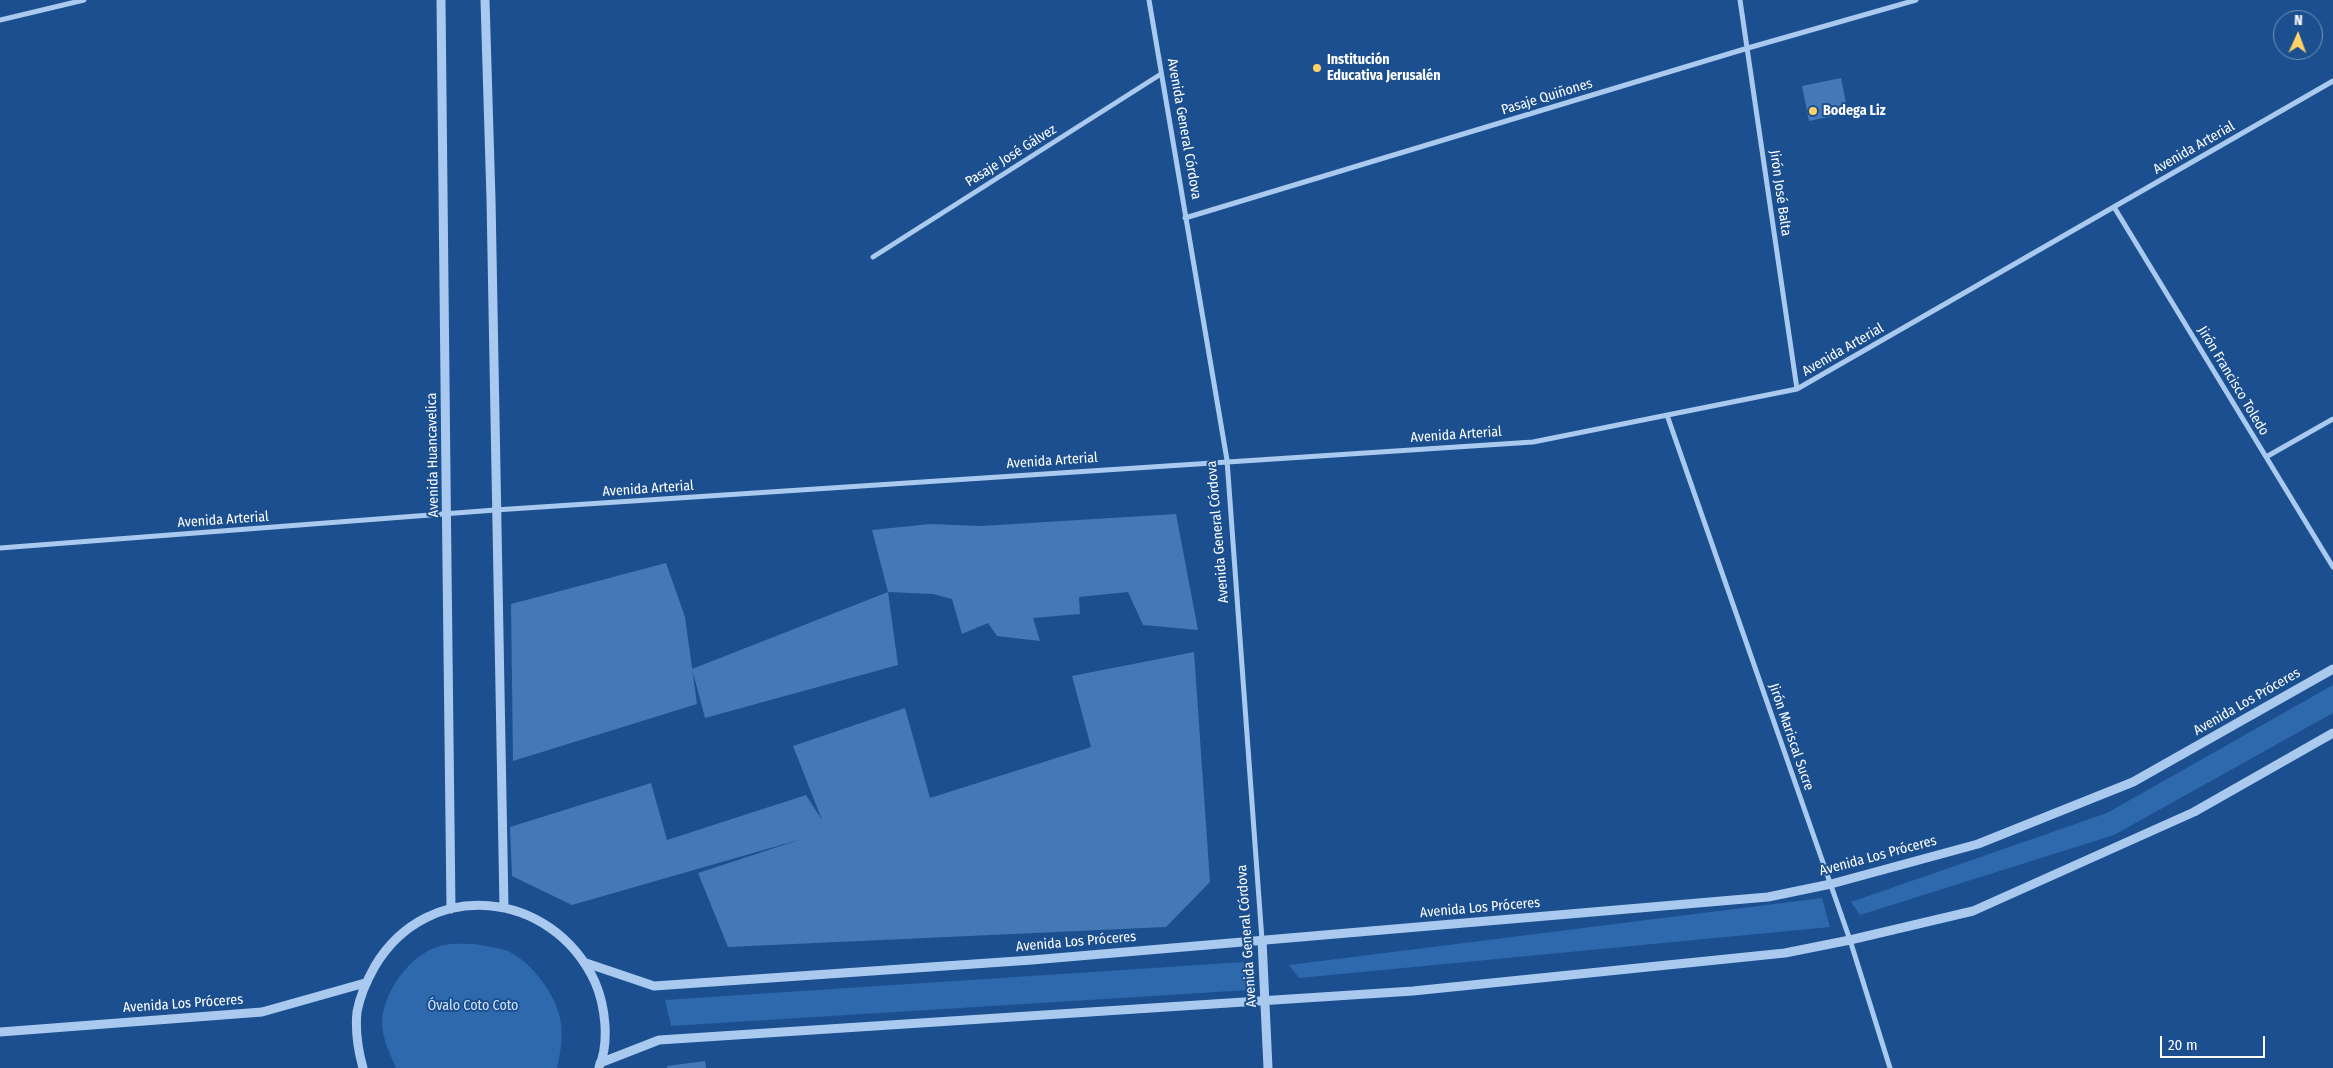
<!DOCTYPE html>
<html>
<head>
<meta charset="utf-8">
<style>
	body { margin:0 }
	#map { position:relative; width:2333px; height:1068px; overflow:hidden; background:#1b4f8f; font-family:"Fira Sans Condensed",sans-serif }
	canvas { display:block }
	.north { position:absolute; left:2273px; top:10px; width:50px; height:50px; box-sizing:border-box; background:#1b4f8f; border:1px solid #7695bc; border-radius:50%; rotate:2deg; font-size:14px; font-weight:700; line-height:20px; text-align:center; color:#fff }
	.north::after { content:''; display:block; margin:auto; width:18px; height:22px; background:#ffd166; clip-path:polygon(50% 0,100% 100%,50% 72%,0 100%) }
	.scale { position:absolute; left:2160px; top:1036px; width:105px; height:22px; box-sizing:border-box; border:2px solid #fff; border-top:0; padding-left:6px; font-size:15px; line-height:18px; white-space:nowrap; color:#fff; -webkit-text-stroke:4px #1b4f8f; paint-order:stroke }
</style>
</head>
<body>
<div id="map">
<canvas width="2333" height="1068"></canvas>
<div class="north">N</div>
<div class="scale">20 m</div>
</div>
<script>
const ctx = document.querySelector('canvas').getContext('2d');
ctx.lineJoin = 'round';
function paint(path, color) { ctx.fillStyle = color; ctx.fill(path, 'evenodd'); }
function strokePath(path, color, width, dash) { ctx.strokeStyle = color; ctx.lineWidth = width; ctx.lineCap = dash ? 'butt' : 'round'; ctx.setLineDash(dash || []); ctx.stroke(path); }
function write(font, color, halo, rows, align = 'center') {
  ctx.font = font + ' "Fira Sans Condensed",sans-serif'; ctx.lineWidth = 4; ctx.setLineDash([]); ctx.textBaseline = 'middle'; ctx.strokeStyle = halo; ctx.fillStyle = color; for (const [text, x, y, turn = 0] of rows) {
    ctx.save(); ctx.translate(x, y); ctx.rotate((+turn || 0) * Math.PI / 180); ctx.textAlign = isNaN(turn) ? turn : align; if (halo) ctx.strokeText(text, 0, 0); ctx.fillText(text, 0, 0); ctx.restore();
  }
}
paint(new Path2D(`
	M2333 685V713L2114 835 1860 915 1851 902 2107 813Z
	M1822 898 1830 927 1299 978 1289 965Z
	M474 944C484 946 495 947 505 950 528 958 553 991 559 1014 564 1031 561 1051 557 1068H396C389 1051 379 1032 383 1013 389 984 414 951 444 945 453 943 465 944 474 944Z
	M1244 962 1249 990 671 1026 665 1000Z`), '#2e69ad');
paint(new Path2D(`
	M1841 78 1848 113 1809 121 1802 86Z
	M1176 514 1198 630 1143 625 1128 592 1079 597 1080 614 1033 618 1040 641 997 636 988 623 962 634 952 599 933 594 888 592 872 530 930 524 981 526Z
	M666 563 685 617 697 704 513 761 511 604Z
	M888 592 898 665 705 718 692 669Z
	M1194 652 1210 882 1166 927 728 947 698 873 802 839 572 905 512 876 510 827 651 783 667 840 806 795 822 820 793 746 905 708 930 798 1091 747 1072 676Z
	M705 1061 706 1068H667V1066Z`), '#4478b7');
strokePath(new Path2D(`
	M1149 0 1227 460 1262 940
	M1740 0 1797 389
	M0 20 84 0
	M2114 207 2333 567
	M1185 218 1748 48 1916 0
	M873 257 1161 74
	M1667 415 1850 940 1890 1068
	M2266 457 2333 419
	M0 548 495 510 1533 442 1797 389 2333 81`), '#a9c9ee', 5);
strokePath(new Path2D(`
	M441 0C442 303 449 606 451 909
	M485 0 491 199 504 907
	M1262 940 1268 1068
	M586 963 654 986 1032 960 1768 897 1831 884 1978 844 2133 782 2333 669
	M0 1032 262 1012 365 983
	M600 1063 659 1040 1413 991 1785 953 1850 940 1973 911 2194 812 2333 733
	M363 1068C358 1050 355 1031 357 1012 360 995 367 980 375 966 428 877 552 889 595 982 605 1005 610 1042 599 1067`), '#a9c9ee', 9);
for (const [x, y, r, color] of [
	[1317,68,5,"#ffd166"],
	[1813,111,5,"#ffd166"]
]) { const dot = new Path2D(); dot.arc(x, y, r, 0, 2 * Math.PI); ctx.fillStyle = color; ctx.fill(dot); strokePath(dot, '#1b4f8f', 2); }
write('bold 14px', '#fff', '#1b4f8f', [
	["Institución",1327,60],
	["Educativa Jerusalén",1327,76],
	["Bodega Liz",1823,111]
], 'left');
write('14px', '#fff', '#1b4f8f', [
	["Pasaje Quiñones",1547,97,-17],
	["Avenida General Córdova",1184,129,80],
	["Avenida Arterial",2194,148,-30],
	["Pasaje José Gálvez",1011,156,-32],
	["Jirón José Balta",1780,193,82],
	["Avenida Arterial",1843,350,-30],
	["Jirón Francisco Toledo",2233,381,59],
	["Avenida Arterial",1456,435,-4],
	["Avenida Huancavelica",433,455,-91],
	["Avenida Arterial",1052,461,-4],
	["Avenida Arterial",648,489,-4],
	["Avenida Arterial",223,520,-4],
	["Avenida General Córdova",1218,532,-95],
	["Avenida Los Próceres",2247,702,-30],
	["Jirón Mariscal Sucre",1791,737,71],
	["Avenida Los Próceres",1878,856,-15],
	["Avenida Los Próceres",1480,908,-5],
	["Avenida General Córdova",1247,936,-94],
	["Avenida Los Próceres",1076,942,-5],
	["Avenida Los Próceres",183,1004,-4]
]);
write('14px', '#cfe3fa', '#1b4f8f', [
	["Óvalo Coto Coto",473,1006]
]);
</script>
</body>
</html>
